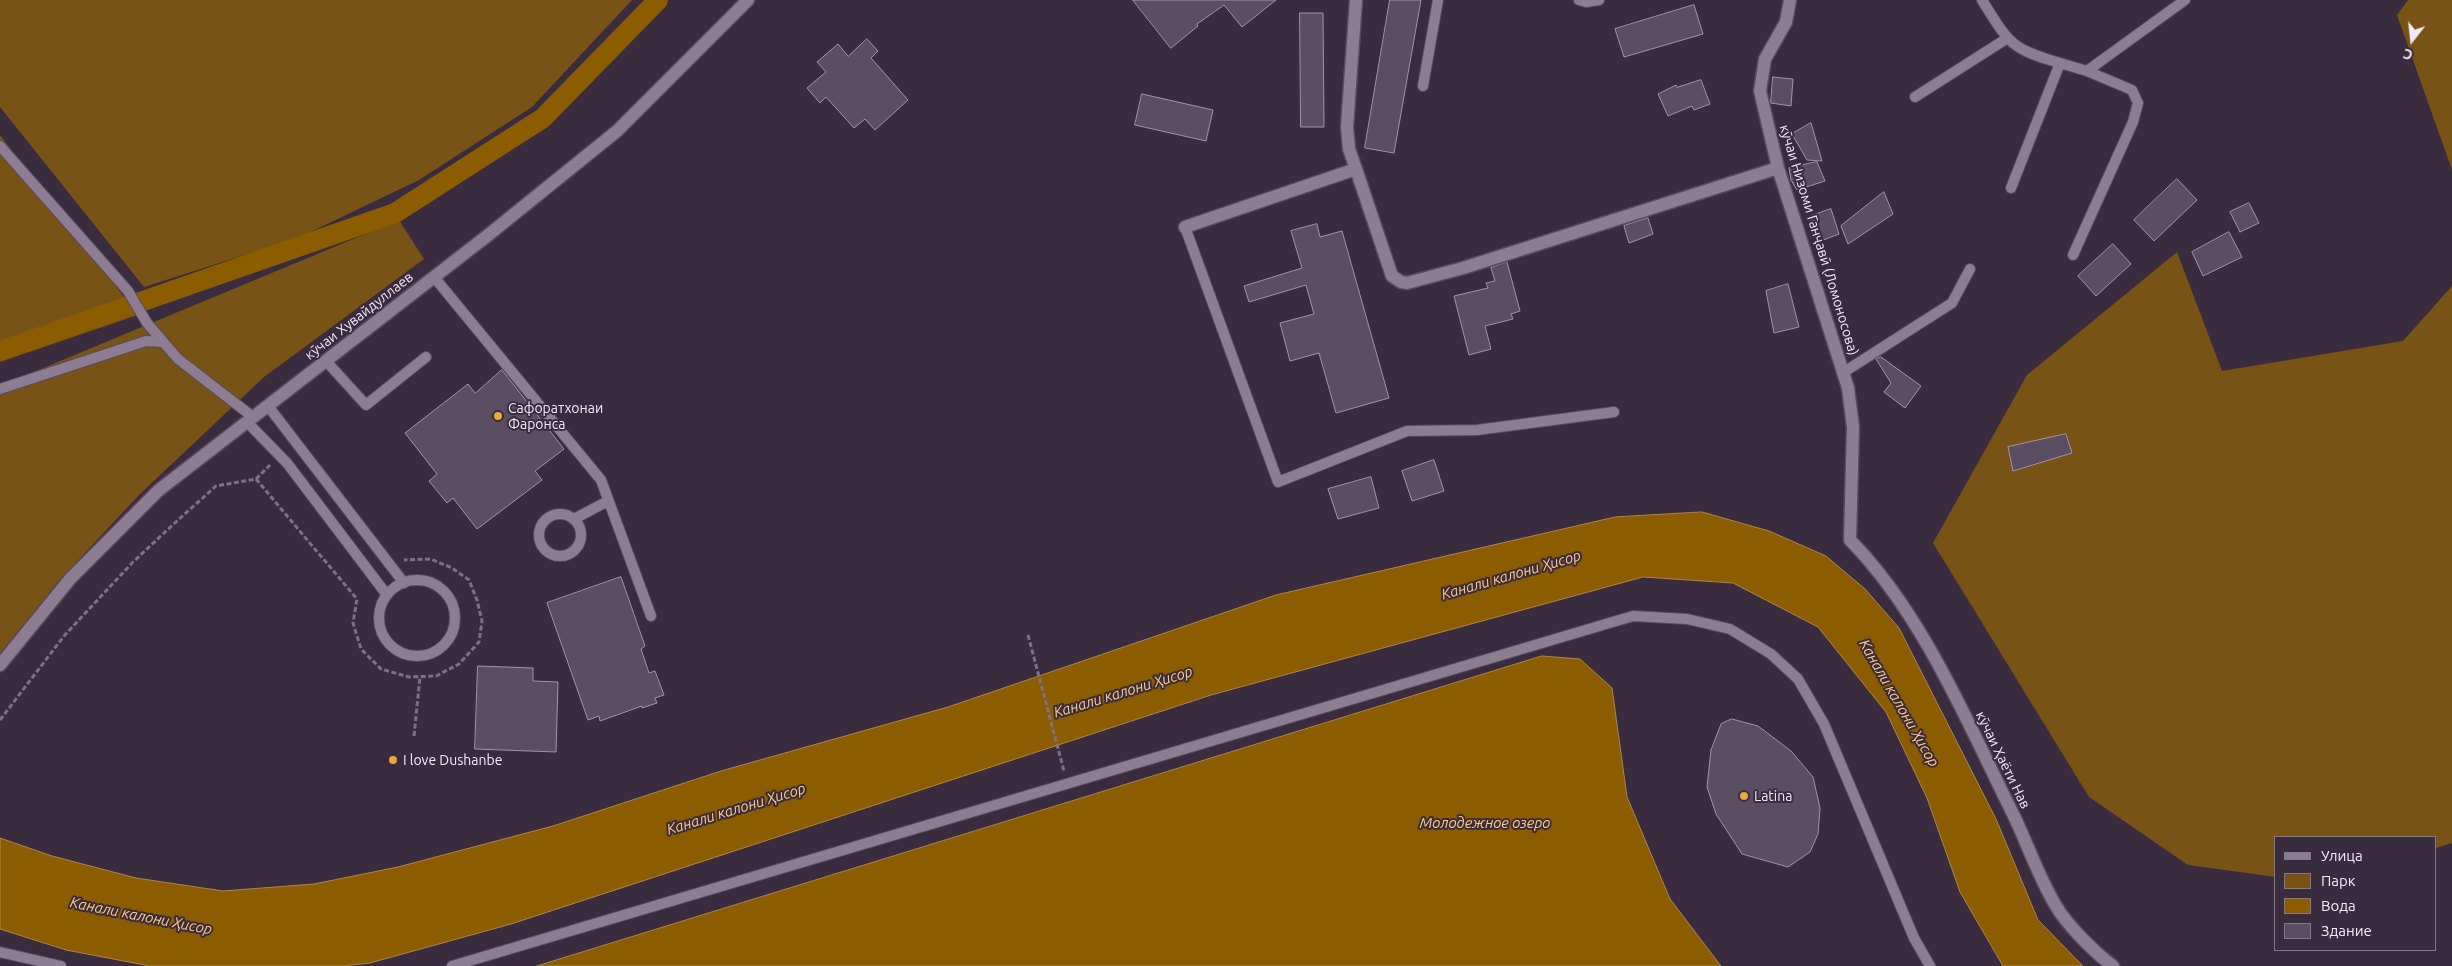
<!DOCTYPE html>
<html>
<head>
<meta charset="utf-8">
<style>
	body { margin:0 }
	#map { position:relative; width:2452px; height:966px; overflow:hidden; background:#3a2c3f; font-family:Ubuntu,sans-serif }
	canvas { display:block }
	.legend { position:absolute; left:2274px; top:836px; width:162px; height:115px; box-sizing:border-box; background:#3a2c3f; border:1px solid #847888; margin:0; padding:6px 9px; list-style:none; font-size:15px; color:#f2e9f6 }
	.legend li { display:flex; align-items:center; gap:10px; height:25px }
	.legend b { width:25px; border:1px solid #847888 }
	.north { position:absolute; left:2387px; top:15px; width:50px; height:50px; -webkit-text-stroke:4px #3a2c3f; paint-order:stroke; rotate:196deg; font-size:14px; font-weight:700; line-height:20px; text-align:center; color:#f2e9f6 }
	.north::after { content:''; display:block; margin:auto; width:18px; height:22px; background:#f2e9f6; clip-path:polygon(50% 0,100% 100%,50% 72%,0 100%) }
</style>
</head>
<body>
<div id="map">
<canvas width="2452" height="966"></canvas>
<ul class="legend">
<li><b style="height:6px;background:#8d7d93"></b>Улица</li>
<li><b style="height:14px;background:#775316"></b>Парк</li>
<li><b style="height:14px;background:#8b5d00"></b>Вода</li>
<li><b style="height:14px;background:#5c4e62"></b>Здание</li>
</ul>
<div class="north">С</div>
</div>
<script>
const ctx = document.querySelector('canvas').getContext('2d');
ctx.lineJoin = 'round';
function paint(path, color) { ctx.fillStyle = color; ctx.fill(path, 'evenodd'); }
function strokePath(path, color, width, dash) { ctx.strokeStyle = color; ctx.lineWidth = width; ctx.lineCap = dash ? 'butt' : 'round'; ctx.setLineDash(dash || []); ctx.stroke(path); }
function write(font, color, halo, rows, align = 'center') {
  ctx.font = font + ' Ubuntu,sans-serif'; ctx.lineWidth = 4; ctx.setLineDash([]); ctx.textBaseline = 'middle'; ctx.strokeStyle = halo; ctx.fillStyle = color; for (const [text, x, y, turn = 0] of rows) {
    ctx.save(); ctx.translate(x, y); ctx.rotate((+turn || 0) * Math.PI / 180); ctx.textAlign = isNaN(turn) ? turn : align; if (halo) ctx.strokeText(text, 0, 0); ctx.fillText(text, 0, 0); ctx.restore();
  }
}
paint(new Path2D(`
	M0 0H632L532 107 419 180 298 238 144 287 0 107Z
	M2408 0H2452V170L2397 15Z
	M0 135 138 315 0 362Z
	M399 220 424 259 264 377 139 495 57 583 0 657V386Z
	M2177 252 2222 371 2403 341 2452 286V843L2436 848V837H2276V877L2188 865 2089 797 1933 543 2027 375Z`), '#775316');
const water = new Path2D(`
	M1702 512 1769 531 1826 556 1865 589 1899 628 1996 819 2038 920 2083 966H2003L1960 892 1927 798 1886 712 1818 627 1733 583 1643 577 1211 695 511 924 370 963 343 966H150L66 950 0 929V838L52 856 136 878 223 891 314 884 398 867 553 826 721 771 948 707 1276 595 1615 517Z
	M1542 656 1580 659 1612 688 1627 797 1670 899 1721 966H537Z`);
paint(water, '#8b5d00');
strokePath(water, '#aa874a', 1);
strokePath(new Path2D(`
	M0 351 395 213 543 118 658 0`), '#8b5d00', 20);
const building = new Path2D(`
	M1133 0H1276L1242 27 1224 5 1197 24 1198 26 1171 48Z
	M1390 0H1421L1394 153 1365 148Z
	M1694 5 1703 34 1624 57 1615 29Z
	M1300 13H1323L1324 127H1301Z
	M867 39 878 51 871 58 908 100 875 130 865 119 854 128 826 97 820 103 807 88 826 72 817 62 838 44 848 56Z
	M1773 77 1793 79 1791 106 1771 103Z
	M1701 80 1710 104 1694 110 1692 106 1668 116 1658 94 1676 85 1677 87Z
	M1142 94 1213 110 1206 141 1135 125Z
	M1811 123 1822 161 1807 160 1792 134Z
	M1817 162 1825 181 1797 190 1791 180 1789 168Z
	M2177 179 2197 200 2154 241 2134 220Z
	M1884 192 1893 214 1848 244 1841 226Z
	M2249 203 2259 223 2240 232 2230 212Z
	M1831 209 1839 234 1818 242 1811 216Z
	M1648 218 1653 234 1629 243 1624 226Z
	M1317 224 1320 237 1342 231 1389 398 1336 413 1319 353 1290 361 1280 323 1314 314 1306 285 1249 302 1244 286 1302 268 1291 231Z
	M2229 232 2242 257 2203 276 2192 252Z
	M2113 244 2131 264 2096 296 2078 276Z
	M1507 262 1520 311 1511 314 1513 319 1485 326 1491 349 1469 355 1454 296 1488 288 1486 283 1495 281 1491 268Z
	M1788 284 1799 327 1774 333 1766 291Z
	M1881 357 1921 386 1905 408 1884 392 1891 383 1876 359Z
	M502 370 564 449 535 471 542 480 477 529 453 498 447 503 429 481 437 474 405 433 468 384 475 393Z
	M2066 434 2072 453 2013 471 2008 447Z
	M1434 460 1444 491 1412 501 1402 471Z
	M1371 477 1379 508 1338 519 1328 489Z
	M621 577 645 646 641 649 649 673 655 671 664 695 655 698 657 703 642 708V706L600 721 599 716 588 720 547 603Z
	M478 666 533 668V681L558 682 556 752 475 749Z
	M1732 719 1758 726 1791 751 1813 777 1820 808 1818 834 1810 852 1788 867 1742 854 1716 814 1707 787 1711 750 1721 724Z`);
paint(building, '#5c4e62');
strokePath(building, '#a393aa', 1);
const service = new Path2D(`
	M1579 0 1586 2 1599 0
	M1982 0C2009 43 2010 49 2060 63
	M1423 86 1438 0
	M1915 97 2006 39
	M0 146 128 291 147 323 178 359 253 417
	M2011 188 2060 63 2087 71 2185 0
	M1185 227 1278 482 1407 431 1477 430 1614 412
	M2073 255 2133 122 2138 103 2132 90 2087 71
	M434 277 601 480 651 616
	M326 361 366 405 426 357
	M1844 372 1952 303 1970 269
	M0 389 146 341 163 342
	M268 406 404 583
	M247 422 287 463 387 595
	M539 535a21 21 0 1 1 42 0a21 21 0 1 1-42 0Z
	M574 519 608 501
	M379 618a38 38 0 1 1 76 0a38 38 0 1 1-76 0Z
	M0 952 61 966
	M452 966 1633 616 1687 619 1730 629 1771 654 1798 679 1824 724 1914 938 1930 966`);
const minor = new Path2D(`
	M1790 0 1786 22 1765 59 1760 91 1778 168 1848 388 1853 427 1850 540C1923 614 1968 724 2014 816 2028 845 2039 878 2056 906 2067 925 2095 953 2113 966
	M1356 169 1392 276 1401 282 1407 283 1463 268 1778 168
	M1185 227 1356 169 1349 149 1347 127 1356 0`);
const tertiary = new Path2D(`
	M0 665 70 579 159 490 487 236 617 131 748 0`);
strokePath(service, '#574b5c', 12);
strokePath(minor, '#574b5c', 15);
strokePath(tertiary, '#574b5c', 15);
strokePath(new Path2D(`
	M256 479 357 599 353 623 361 649 381 669 409 677 436 676 459 664 479 642 482 621 477 600 469 580 452 568 431 559 404 560
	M1028 635 1064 771
	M0 720 64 636 133 562 178 520 216 486 256 479 270 465
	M414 736 420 677`), '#7e7182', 3, [5, 2.5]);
strokePath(service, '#8d7d93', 10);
strokePath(minor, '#8d7d93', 12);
strokePath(tertiary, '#8d7d93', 12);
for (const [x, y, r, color] of [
	[498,416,5,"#eba93a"],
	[393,760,5,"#eba93a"],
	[1744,796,5,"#eba93a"]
]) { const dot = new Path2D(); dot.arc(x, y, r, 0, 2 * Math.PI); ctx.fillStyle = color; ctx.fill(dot); strokePath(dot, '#3a2c3f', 2); }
write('14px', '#f2e9f6', '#3a2c3f', [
	["кӯчаи Низоми Ганҷавӣ (Ломоносова)",1819,240,73],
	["кӯчаи Хувайдуллаев",359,316,-38],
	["кӯчаи Ҳаёти Нав",2003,760,64]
]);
write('14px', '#f2e9f6', '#3a2c3f', [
	["Сафоратхонаи",508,408],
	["Фаронса",508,424],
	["I love Dushanbe",403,760],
	["Latina",1754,796]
], 'left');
write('italic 15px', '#feca7d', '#3a2c3f', [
	["Канали калони Ҳисор",1511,575,-16],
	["Канали калони Ҳисор",1123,692,-17],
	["Канали калони Ҳисор",1899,703,60],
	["Канали калони Ҳисор",736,809,-17],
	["Молодежное озеро",1485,823],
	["Канали калони Ҳисор",141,916,11]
]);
</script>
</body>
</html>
